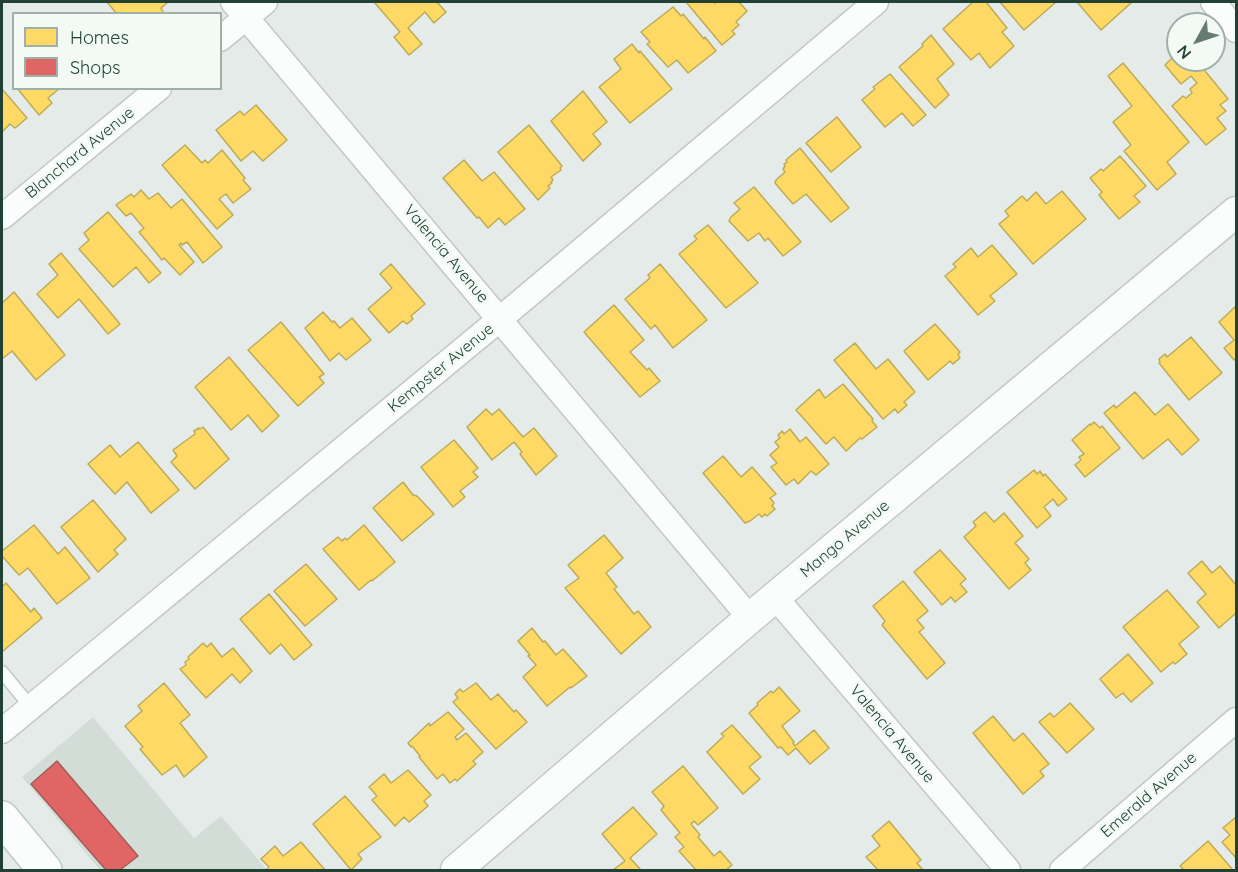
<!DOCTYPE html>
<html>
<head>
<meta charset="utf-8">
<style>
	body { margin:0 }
	#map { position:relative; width:1238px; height:872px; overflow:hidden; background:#e5ebe8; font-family:Quicksand,sans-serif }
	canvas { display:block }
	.frame { position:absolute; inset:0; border:3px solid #204134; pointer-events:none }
	.legend { position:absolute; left:12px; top:12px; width:210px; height:78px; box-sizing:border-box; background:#f3faf6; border:2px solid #9fb0a8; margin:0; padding:8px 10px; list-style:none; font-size:18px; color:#204134 }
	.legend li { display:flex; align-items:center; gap:12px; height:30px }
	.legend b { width:30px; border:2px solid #9fb0a8 }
	.north { position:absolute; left:1166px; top:12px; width:60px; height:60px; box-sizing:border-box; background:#f3faf6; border:2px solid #9fb0a8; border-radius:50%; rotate:230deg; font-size:16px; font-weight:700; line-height:24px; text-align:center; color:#204134 }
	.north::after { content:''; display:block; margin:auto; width:21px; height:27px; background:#657c73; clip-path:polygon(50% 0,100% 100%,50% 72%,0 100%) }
</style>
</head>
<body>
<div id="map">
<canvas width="1238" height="872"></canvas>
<div class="frame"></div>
<ul class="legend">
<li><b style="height:16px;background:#ffd966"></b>Homes</li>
<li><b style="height:16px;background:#e06666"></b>Shops</li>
</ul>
<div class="north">N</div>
</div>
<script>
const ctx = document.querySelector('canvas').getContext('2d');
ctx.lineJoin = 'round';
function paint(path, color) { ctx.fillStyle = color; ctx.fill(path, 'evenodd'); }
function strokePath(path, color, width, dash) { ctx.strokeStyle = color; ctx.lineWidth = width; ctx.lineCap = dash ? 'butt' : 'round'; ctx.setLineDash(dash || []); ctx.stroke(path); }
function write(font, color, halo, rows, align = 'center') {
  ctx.font = font + ' Quicksand,sans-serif'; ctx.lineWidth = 6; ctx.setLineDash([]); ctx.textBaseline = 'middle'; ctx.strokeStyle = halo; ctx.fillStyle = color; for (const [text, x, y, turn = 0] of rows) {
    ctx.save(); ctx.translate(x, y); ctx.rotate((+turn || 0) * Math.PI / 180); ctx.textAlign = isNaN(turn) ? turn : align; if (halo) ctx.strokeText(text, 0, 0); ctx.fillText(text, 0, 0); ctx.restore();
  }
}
paint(new Path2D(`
	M93 717 194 838 221 816 267 870H100L22 777Z`), '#d2ddd7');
const homes = new Path2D(`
	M107 2H168L161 8 163 12 161 14H117Z
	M374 2H437L446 12 434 23 425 12 408 28 422 44 409 55 394 37 400 32Z
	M686 2H713L715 3 716 2H739L747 11 736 22 739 25 732 31 735 34 722 45Z
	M973 2H986L1007 28 1002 32 1014 46 990 68 979 53 971 60 943 29Z
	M1000 2H1056L1024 30Z
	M1077 2H1129L1131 3 1101 30Z
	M673 7 681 16 683 14 704 39 705 37 716 51 688 73 677 60 668 67 647 44 650 42 641 32Z
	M931 35 954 64 937 79 949 95 935 108 899 67 923 46 922 44Z
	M632 44 639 53 640 51 672 89 630 123 599 87 621 69 614 59Z
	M1178 52V60H1196L1228 99 1220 105 1226 111 1217 118 1226 129 1206 145 1172 106 1183 96 1186 98 1192 93 1190 89 1197 83 1191 76 1181 84 1165 65Z
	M1123 63 1189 142 1167 162 1176 174 1157 190 1124 151 1131 145 1113 122 1132 106 1108 76Z
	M890 74 926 115 913 126 902 113 885 127 862 100 875 89 873 87Z
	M17 88H60L48 98 52 103 39 115Z
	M2 89 27 118 15 128 10 124 2 132Z
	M583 91 607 122 593 134 601 144 583 161 551 121Z
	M256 105 287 140 263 161 253 151 241 161 216 130 240 111 244 115Z
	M837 117 861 147 831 172 806 143Z
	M529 125 562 166 560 168 561 170 551 177 553 180 551 182 552 183 548 186 550 188 538 200 498 152Z
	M185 145 202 163 205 160 208 163 222 150 245 178 243 180 251 189 233 203 226 194 219 199 233 215 217 229 162 165Z
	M800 148 849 208 831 222 806 194 793 204 775 183 776 180 785 172 783 169 785 166 784 164 787 162 786 160Z
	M1120 156 1146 186 1134 196 1140 202 1119 219 1099 195 1102 192 1090 178 1101 169 1103 171Z
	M464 160 482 181 494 172 525 209 505 225 499 218 488 228 479 217 477 218 443 178Z
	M754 187 801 242 783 256 768 238 765 241 759 233 748 241 729 221 731 217 740 209 734 203Z
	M141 190 149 199 158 193 171 208 182 199 222 247 203 263 187 242 182 245 181 243 179 245 194 262 180 275 164 258 162 260 139 232 144 228 142 226 131 213 126 216 116 205 131 194 134 197Z
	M1062 191 1086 219 1033 264 999 224 1009 216 1005 211 1022 196 1027 201 1036 192 1046 204Z
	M108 212 161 273 149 283 136 267 113 287 79 249 89 240 84 233Z
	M708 225 758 283 726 308 679 254 697 239 694 236Z
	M992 245 1017 274 990 296 995 301 978 315 945 276 956 267 953 264 971 248 978 257Z
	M61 253 120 324 108 334 79 299 58 318 37 294 58 275 49 264Z
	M391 264 425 304 411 316 413 319 407 324 403 321 389 333 368 309 392 288 380 274Z
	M660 264 707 320 673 348 655 325 651 329 625 299 650 278 648 275Z
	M14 292 65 355 36 380 12 351 2 359V303Z
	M614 305 644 340 630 352 647 370 649 368 660 381 640 397 584 332Z
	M1236 306V358L1234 360 1224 348 1234 340 1219 322Z
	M323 312 332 322 334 321 340 328 352 318 371 340 346 360 339 353 330 361 305 328Z
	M281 322 324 374 319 377 324 383 298 406 248 350Z
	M935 324 960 352 958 354 960 358 953 364 950 361 928 380 904 351Z
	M1191 337 1222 373 1189 400 1159 363 1160 362 1159 359 1165 354 1167 357Z
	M855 343 876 369 888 359 915 392 904 402 907 405 898 413 895 409 883 419 834 360Z
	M229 357 279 416 262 432 248 415 231 430 195 387Z
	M843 384 873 419 872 421 877 427 862 439 860 438 846 451 834 437 826 444 796 410 819 389 825 398Z
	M1135 392 1155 415 1168 404 1199 440 1182 455 1168 439 1143 459 1104 413 1114 405 1116 408Z
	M486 409 492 415 499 409 523 437 534 428 557 456 536 475 520 454 522 452 514 442 492 460 467 427Z
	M1094 422 1100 428 1102 426 1120 448 1085 477 1075 465 1081 460 1079 457 1084 454 1072 440 1090 424 1091 425Z
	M203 427 229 459 195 489 171 462 177 456 173 450 195 434 194 431 199 428 200 429Z
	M790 429 800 442 806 437 829 464 816 475 811 471 798 484 794 479 786 485 771 467 777 463 770 455 779 447 775 442 780 438 778 435 782 431 784 434Z
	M454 440 478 468 473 472 478 477 460 491 465 497 453 507 421 467Z
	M138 442 179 490 151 513 127 482 115 494 88 464 110 445 120 457Z
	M723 456 741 477 752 467 776 494 770 498 774 503 772 506 775 509 767 516 765 514 762 517 759 514 750 521 745 523 703 473Z
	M1034 470 1037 474 1040 471 1043 476 1045 474 1067 499 1058 506 1053 499 1044 507 1051 516 1037 528 1007 492Z
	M403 482 413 495 417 496 434 514 402 541 373 508Z
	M93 500 126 539 114 550 118 554 98 572 61 527Z
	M985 512 994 522 1004 513 1023 536 1015 543 1029 559 1025 563 1031 570 1009 589 964 537 976 526 973 522Z
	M34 525 58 554 65 547 90 578 57 604 28 568 19 575 2 556V551Z
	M364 525 395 562 372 581 371 580 359 590 323 549 338 537 342 541 345 538 347 540Z
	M604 535 623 558 606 573 617 587 614 589 634 614 638 611 651 627 621 654 565 588 579 578 568 565Z
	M940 550 966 579 960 584 967 592 955 602 951 597 942 605 914 572Z
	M1202 561 1212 573 1220 566 1236 585V613L1219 628 1197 602 1206 594 1188 573Z
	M306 564 337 599 305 626 274 591Z
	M903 581 928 611 917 620 924 628 919 632 945 663 927 679 882 625 885 621 873 606Z
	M6 583 31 612 34 608 42 618 3 651 2 650V587Z
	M1167 590 1199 627 1179 644 1187 654 1175 664 1173 662 1161 672 1123 627Z
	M269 594 312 645 294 660 281 644 270 654 240 619Z
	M532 628 543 642 545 641 556 655 563 649 587 676 571 688 570 687 547 706 523 677 536 665 528 656 530 655 518 641Z
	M203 643 207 647 211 643 222 657 233 648 252 671 240 683 232 674 206 698 180 669 186 665 185 662 189 659 188 657Z
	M1128 654 1153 683 1131 702 1123 693 1116 698 1100 679Z
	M164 683 190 715 180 723 207 757 184 777 176 765 162 775 140 749 143 747 125 726 142 711 138 706Z
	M476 683 491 700 498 694 514 712 516 710 527 722 496 749 453 702 458 698 455 694 460 689 463 692Z
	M779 687 800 711 782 726 794 742 793 743 795 746 814 730 829 748 810 764 796 748 788 755 781 747 778 748 749 713 758 705 757 703 771 691 773 693Z
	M1070 703 1094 729 1067 753 1039 722 1050 713 1054 717Z
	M448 712 464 729 455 737 457 740 466 733 483 752 473 761 476 764 457 781 455 779 450 783 443 774 437 779 419 757 420 756 412 746 411 747 408 743 429 723 430 726Z
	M993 716 1014 741 1023 733 1049 764 1040 771 1044 776 1023 794 973 733Z
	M732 725 761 757 749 767 760 779 743 794 707 752 724 736 721 734Z
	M683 766 718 808 698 825 694 821 691 824 700 835 698 837 714 856 720 851 732 865 726 870H696L679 851 684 847 675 837 680 833 661 810 664 806 652 792Z
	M408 770 431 795 424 801 428 806 409 822 404 817 395 826 372 800 377 796 369 787 384 774 391 783Z
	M345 796 381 837 358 854 362 859 351 870 313 824Z
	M633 807 657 834 630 858 641 870H613L625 861 602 834Z
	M1236 817V858L1222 842 1230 835 1223 828Z
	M889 821 921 860 917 863 923 870H878L866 857 880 846 872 836Z
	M1208 841 1233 870H1184L1180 866Z
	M301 842 325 870H268L267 869 269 867 261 859 275 846 283 856Z`);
paint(homes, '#ffd966');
strokePath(homes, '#bcab57', 1.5);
const shops = new Path2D(`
	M57 761 138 856 120 870H106L31 784Z`);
paint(shops, '#e06666');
strokePath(shops, '#a65b57', 1.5);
const service = new Path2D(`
	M2 672 31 707`);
const minor = new Path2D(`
	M233 2 750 618
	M1213 2 1236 30
	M220 39 265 2
	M2 217 159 88
	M775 597 1008 870
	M2 731 500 319 876 2
	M1062 870 1236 720`);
const tertiary = new Path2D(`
	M456 870 750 618 1236 212`);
const secondary = new Path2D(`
	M2 818 45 870`);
strokePath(service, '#c2c8c5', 15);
strokePath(minor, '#c2c8c5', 27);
strokePath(tertiary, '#c2c8c5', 33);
strokePath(secondary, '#c0c9c5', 36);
strokePath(service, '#fbfcfc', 12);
strokePath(minor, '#fbfcfc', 24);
strokePath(tertiary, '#fbfcfc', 30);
strokePath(secondary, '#fbfcfc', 33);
write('16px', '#204134', '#f3faf6', [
	["Blanchard Avenue",80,153,-39],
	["Valencia Avenue",446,254,50],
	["Kempster Avenue",441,368,-39],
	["Mango Avenue",845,539,-40],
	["Valencia Avenue",892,734,50],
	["Emerald Avenue",1149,795,-41]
]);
</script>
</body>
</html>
